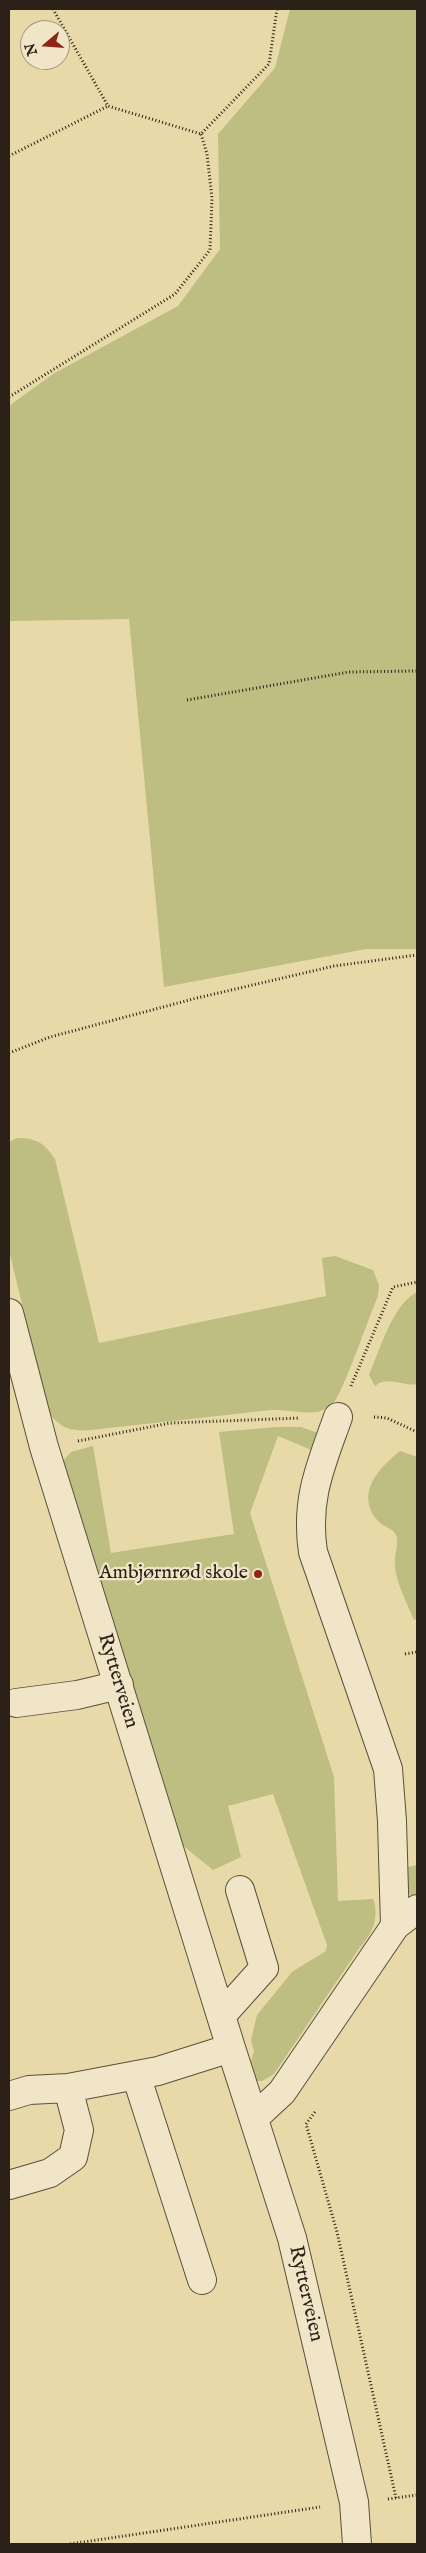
<!DOCTYPE html>
<html>
<head>
<meta charset="utf-8">
<style>
	body { margin:0 }
	#map { position:relative; width:426px; height:2553px; overflow:hidden; background:#e8d9a9; font-family:"IM FELL English",serif }
	canvas { display:block }
	.frame { position:absolute; inset:0; border:10px solid #2b2119; pointer-events:none }
	.north { position:absolute; left:20px; top:20px; width:50px; height:50px; box-sizing:border-box; background:#f0e6c7; border:1px solid #a19781; border-radius:50%; rotate:252deg; font-size:14px; font-weight:700; line-height:20px; text-align:center; color:#2b2119 }
	.north::after { content:''; display:block; margin:auto; width:18px; height:22px; background:#8f2418; clip-path:polygon(50% 0,100% 100%,50% 72%,0 100%) }
</style>
</head>
<body>
<div id="map">
<canvas width="426" height="2553"></canvas>
<div class="frame"></div>
<div class="north">N</div>
</div>
<script>
const ctx = document.querySelector('canvas').getContext('2d');
ctx.lineJoin = 'round';
function paint(path, color) { ctx.fillStyle = color; ctx.fill(path, 'evenodd'); }
function strokePath(path, color, width, dash) { ctx.strokeStyle = color; ctx.lineWidth = width; ctx.lineCap = dash ? 'butt' : 'round'; ctx.setLineDash(dash || []); ctx.stroke(path); }
function write(font, color, halo, rows, align = 'center') {
  ctx.font = font + ' "IM FELL English",serif'; ctx.lineWidth = 4.5; ctx.setLineDash([]); ctx.textBaseline = 'middle'; ctx.strokeStyle = halo; ctx.fillStyle = color; for (const [text, x, y, turn = 0] of rows) {
    ctx.save(); ctx.translate(x, y); ctx.rotate((+turn || 0) * Math.PI / 180); ctx.textAlign = isNaN(turn) ? turn : align; if (halo) ctx.strokeText(text, 0, 0); ctx.fillText(text, 0, 0); ctx.restore();
  }
}
paint(new Path2D(`
	M290 9H417V949H366L164 987 129 619 9 621V406L53 374 178 306 220 249 218 134 275 68Z
	M17 1138C37 1138 44 1143 55 1159L99 1343 326 1296 322 1258 335 1256 373 1270 379 1285 378 1296C370 1314 342 1397 331 1406 329 1408 323 1410 321 1411 307 1415 286 1409 271 1410L91 1430C68 1431 65 1430 48 1413L9 1250V1142Z
	M417 1292V1384C403 1387 387 1375 375 1386L369 1375C380 1350 392 1305 417 1292Z
	M276 1427H301L321 1434 316 1452 278 1436 250 1513 334 1777 338 1901 373 1899C380 1916 372 1935 360 1947L274 2074 262 2081H255L250 2064 254 2051 251 2040 257 2015 292 1972 326 1951 327 1945 273 1794 228 1806 241 1857 213 1870 181 1844 63 1461 71 1452 93 1446 111 1553 234 1534 219 1432Z
	M400 1451 417 1457V1619L414 1620C408 1605 395 1580 395 1565 394 1556 398 1547 397 1538 395 1528 384 1528 378 1521 354 1494 379 1468 400 1451Z
	M417 1865V1898L409 1894 403 1868Z`), '#bebd82');
const minor = new Path2D(`
	M9 1313 44 1447 231 2048 292 2238 354 2502 357 2544
	M338 1417C321 1465 305 1499 313 1552L388 1769 392 1821 395 1926
	M16 1703 77 1695 119 1685
	M221 2016 264 1968 240 1890
	M136 2075 202 2280
	M9 2096 29 2090 68 2088 158 2071 231 2048
	M254 2118 282 2092 395 1926 417 1909
	M9 2185 50 2173 73 2157 79 2130 68 2088`);
strokePath(minor, '#5a4f3d', 30);
strokePath(new Path2D(`
	M53 9 108 106 201 134 269 64 277 9
	M9 156 108 106
	M9 397 175 294 210 250 212 198 207 154 201 134
	M187 700 349 672 417 671
	M9 1053 50 1037 197 998 334 966 417 955
	M351 1386 393 1287 417 1282
	M374 1417 387 1418 417 1432
	M78 1441 170 1423 300 1418
	M405 1654 417 1652
	M315 2112 306 2124 337 2232 396 2498
	M388 2499 417 2495
	M70 2544 320 2507`), '#2b2119', 3, [1, 2.5]);
strokePath(minor, '#f0e6c7', 28);
for (const [x, y, r, color] of [
	[258,1574,5,"#8f2418"]
]) { const dot = new Path2D(); dot.arc(x, y, r, 0, 2 * Math.PI); ctx.fillStyle = color; ctx.fill(dot); strokePath(dot, '#f0e6c7', 2); }
write('20px', '#2b2119', '#f0e6c7', [
	["Ambjørnrød skole",248,1574]
], 'right');
write('20px', '#2b2119', '#f0e6c7', [
	["Rytterveien",117,1681,73],
	["Rytterveien",305,2294,77]
]);
</script>
</body>
</html>
